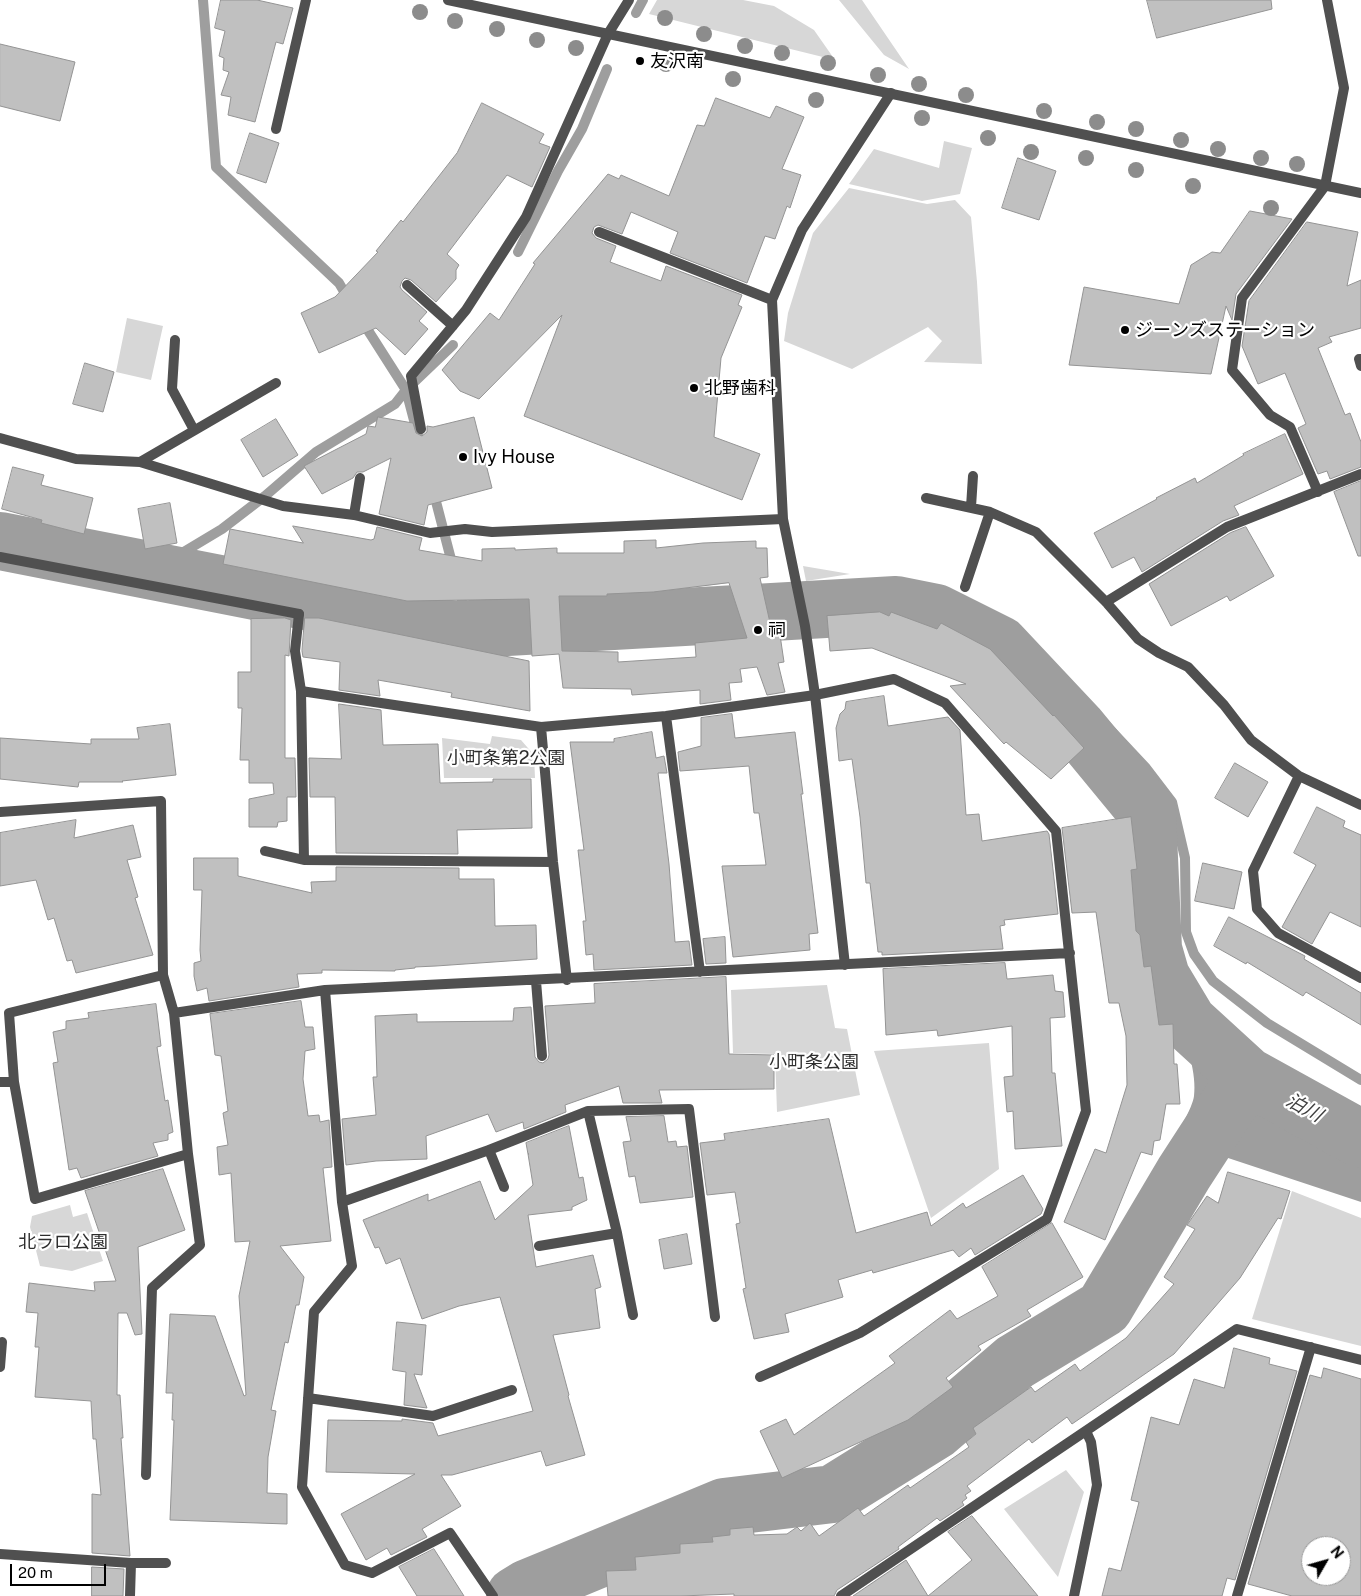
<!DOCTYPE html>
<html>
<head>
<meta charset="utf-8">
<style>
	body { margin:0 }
	#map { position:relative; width:1361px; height:1596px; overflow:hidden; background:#fff; font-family:"Public Sans",sans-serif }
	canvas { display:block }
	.north { position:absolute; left:1301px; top:1536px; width:50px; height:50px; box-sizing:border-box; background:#fff; border:1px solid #999; border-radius:50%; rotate:52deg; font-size:14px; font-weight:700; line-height:20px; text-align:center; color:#000 }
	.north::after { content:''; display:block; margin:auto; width:18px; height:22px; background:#000; clip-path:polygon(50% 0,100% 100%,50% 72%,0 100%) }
	.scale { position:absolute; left:10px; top:1564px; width:96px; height:22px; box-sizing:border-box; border:2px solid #000; border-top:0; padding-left:6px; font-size:15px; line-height:18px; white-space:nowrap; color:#000; -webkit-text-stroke:4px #fff; paint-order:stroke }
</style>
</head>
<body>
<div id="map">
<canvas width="1361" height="1596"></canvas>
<div class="north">N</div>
<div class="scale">20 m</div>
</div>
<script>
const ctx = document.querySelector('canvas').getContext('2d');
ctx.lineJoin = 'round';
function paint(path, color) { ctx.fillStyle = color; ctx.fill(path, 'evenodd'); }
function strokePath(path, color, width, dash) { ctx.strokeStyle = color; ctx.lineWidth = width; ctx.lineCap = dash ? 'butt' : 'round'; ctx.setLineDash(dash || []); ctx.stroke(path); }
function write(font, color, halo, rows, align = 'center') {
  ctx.font = font + ' "Public Sans","Noto Sans JP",sans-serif'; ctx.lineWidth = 4.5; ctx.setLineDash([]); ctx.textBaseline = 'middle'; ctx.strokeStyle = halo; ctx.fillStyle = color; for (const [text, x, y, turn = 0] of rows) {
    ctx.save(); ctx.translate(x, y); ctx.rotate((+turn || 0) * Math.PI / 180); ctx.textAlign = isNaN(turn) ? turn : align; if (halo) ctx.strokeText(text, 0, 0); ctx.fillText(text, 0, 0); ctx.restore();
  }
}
paint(new Path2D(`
	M657 0H743L774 6 814 30 835 60 649 14Z
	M839 0H862L909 69 884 55Z
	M944 141 972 148 960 194 922 201 849 184 874 149 939 168Z
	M849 188 927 204 955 200 971 217 977 282 982 364 924 362 942 341 928 327 852 369 784 341 788 313 813 233Z
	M127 318 163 326 151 380 116 372Z
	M803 566 850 574 806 581Z
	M492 736 521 740 534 755 535 778H444L442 738 490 744Z
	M827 985 835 1028 847 1029 860 1095 777 1112 775 1054 733 1053 731 990Z
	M989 1043 999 1169 931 1218 874 1051Z
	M1292 1191 1361 1218V1346L1252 1319Z
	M70 1205 73 1217 87 1213 103 1261 72 1271 40 1266 30 1227 32 1216Z
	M1066 1470 1084 1492 1058 1577 1004 1509Z`), '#d7d7d7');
paint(new Path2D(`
	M1201 1013 1246 1048 1302 1076 1361 1114V1202L1216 1154 1197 1171 1169 1150C1175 1138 1193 1107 1194 1096 1197 1075 1187 1043 1179 1024Z`), '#9e9e9e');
strokePath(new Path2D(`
	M203 0 216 167 339 283 349 300
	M636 13 643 0
	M518 252 558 171 582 129 607 69
	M362 321 406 390 421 447
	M433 490 453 567
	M160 572 177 556 222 529 265 496 316 452 395 404 406 390 453 345
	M459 589 464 608 541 616 690 606 884 586 950 596 995 617 1027 641 1146 768 1172 802 1185 858 1186 932 1194 954 1213 981 1267 1023 1361 1080`), '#9e9e9e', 10);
strokePath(new Path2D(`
	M0 541 454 630 896 605 936 613 1000 645 1077 727 1147 812 1153 949 1161 977 1188 1022 1247 1076 1361 1139
	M515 1596 528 1588 567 1572 724 1507 833 1494 936 1430 1015 1362 1104 1308 1184 1173 1232 1099`), '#9e9e9e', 58);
const building = new Path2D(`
	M221 0H257L293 8 283 44 276 42 255 122 228 115 231 97 221 95 229 72 223 70 224 58 219 56 225 31 215 28Z
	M1147 0H1271L1272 9 1157 38Z
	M0 44 75 62 60 121 0 106Z
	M716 98 770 118 776 106 804 117 782 169 801 175 790 208 787 206 775 239 765 236 747 283 670 253 678 232 631 212 622 234 598 225 594 227 592 233 596 238 616 246 610 262 661 281 666 266 742 295 738 305 742 307 721 358 714 437 760 454 742 500 524 416 562 315 479 399 460 391 442 370 490 313 499 320 535 264 533 263 608 174 619 179 621 175 669 196 697 125 704 126Z
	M482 103 544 134 539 143 550 147 532 187 507 175 447 254 459 265 456 270V279L436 302 411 280 405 278 402 281 400 287 402 290 427 312 419 321 428 329 405 355 376 328 319 353 301 313 335 297 378 252 376 251 401 220 403 222 457 153Z
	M250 133 279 143 266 183 237 173Z
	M1018 158 1056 171 1039 220 1002 208Z
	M1250 211 1292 219 1236 294 1232 320 1226 306 1211 374 1069 365 1084 287 1179 304 1191 265 1212 252 1220 253Z
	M1307 222 1358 232 1347 286 1361 280V328L1329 337 1332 342 1318 348 1345 415 1350 413 1361 442V467L1330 479 1327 471 1318 474 1298 428 1306 424 1285 373 1258 384 1242 346 1249 301Z
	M85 363 114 372 103 412 73 404Z
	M378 417 413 423 416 433 422 436 427 432V426L433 427 474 417 492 488 428 505 424 525 379 514 391 458 363 472H357L353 478 322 494 304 466 366 434 368 426 375 427Z
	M276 419 298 455 263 477 241 440Z
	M1285 434 1303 474 1234 506 1239 515 1223 521 1142 572 1134 557 1112 568 1094 533 1157 499 1156 498 1195 478 1197 483 1244 455 1243 454Z
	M13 467 44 475 41 485 93 498 84 534 41 523 42 520 2 509Z
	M1361 481V556H1358L1334 492Z
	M170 503 177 543 145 549 138 509Z
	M293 526 371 540 374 539 377 527 422 538 419 550 482 561V549L515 548V550L557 548V553H624V541L656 540V548L703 543 756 541V548H767L768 577 760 578 773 636 780 635 784 662 778 663 785 692 767 695 757 667 740 669 742 682 729 683 731 700 700 704V690L632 695 631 689 563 688 559 654 532 656 529 599 407 601 223 564 230 529 303 543ZM729 583 747 638 695 643 696 657 618 662V652L562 651 559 596H607V594L653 592Z
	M1246 527 1274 576 1230 601 1227 596 1171 626 1149 584 1230 533Z
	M880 612 889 616 891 612 937 629 941 623 990 649 1053 716 1054 715 1084 748 1051 779 1006 742 1004 744 950 686 966 684 872 648 830 651 827 616Z
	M285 618 291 620 289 656 285 655V758H295L296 797H287V821L278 822 277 827H249V799L274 794 273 783H249V760H240L242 708H238V672H251V619Z
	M305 618H319L529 661 530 711 451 697 452 693 378 680 380 696 339 690 340 662 303 657 302 651Z
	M884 696 888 726 948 717 960 730 966 815 979 814 982 841 1047 831 1049 834 1058 914 1004 920 1005 925 1000 926 1003 949 882 955V952H878L870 883H866L860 817 852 759 839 761 836 728 840 714 845 709 846 702Z
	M339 704 381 710 383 745 438 744 440 783 493 782V779H531L532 828 457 830 458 854 336 853 335 797H310L309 758 341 759Z
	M732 714 735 738 795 732 803 794H801L818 933 809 934 810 950 733 957 722 866 766 865 759 813H754L749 766 680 771 678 752 701 746V718Z
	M170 724 176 775 122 781 123 782H79L78 787 0 779V738L91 744V739H139L137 728Z
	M652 732 656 758 664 756 667 773H658L669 864 675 942 689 941 692 965 594 970 593 954 586 955 583 921H586L578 850H584L570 742H614V739Z
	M1235 763 1268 782 1248 817 1215 798Z
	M1317 807 1345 821 1343 827 1361 835V927L1330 912 1312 944 1282 927 1316 865 1294 853Z
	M1131 817 1137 869 1131 870 1136 931 1140 935 1144 967 1151 966 1159 1025 1173 1024 1174 1064H1177L1180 1104H1166L1160 1140 1154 1141 1152 1155 1141 1152 1105 1240 1064 1222 1095 1149 1106 1153 1127 1085 1126 1036 1119 1003H1109L1096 912 1072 913 1062 828Z
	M76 820 74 838 133 825 141 857 127 860 138 897 135 898 153 955 76 973 72 960 67 961 54 918 48 920 36 880 0 886V833Z
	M194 858H238V876L312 893 311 882 336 881V867L459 868V879H494L495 926 536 925 537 959 436 966 415 967V968L395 970V971L322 970V973L297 974 299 987 209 1001 207 988 197 991 194 976V963L201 961 200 950 202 890H194Z
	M1203 863 1242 872 1234 909 1195 901Z
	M1229 917 1305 956 1304 959 1361 993V1025L1306 992 1303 996 1247 962 1246 964 1214 946Z
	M725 937 726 963 706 964 703 939Z
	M1005 963 1007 979 1053 975 1055 991 1063 992 1065 1017 1050 1018 1052 1073H1055L1062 1146 1015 1149 1013 1111 1007 1112 1004 1077 1013 1076 1012 1026 938 1036 937 1030 886 1035 883 969Z
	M726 977 729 1054 774 1055V1089L659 1090 662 1103H623L619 1086 565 1105 566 1112 524 1129 523 1122 496 1132 488 1114 426 1136 427 1159 376 1161 346 1165 342 1119 376 1115 373 1077H377L375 1016 417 1014V1022L513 1021 514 1008 531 1007 535 1057 539 1062 543 1063 548 1059 549 1055 545 1006 595 1003 594 984Z
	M301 1001 305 1027H313L315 1049 305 1051 303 1079 308 1116 319 1115 320 1122 329 1120 332 1167 323 1168 331 1241 280 1246 304 1277 299 1305H296L288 1343 285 1342 271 1410 276 1411 268 1457 267 1493 287 1494V1524L170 1520 174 1420H172L173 1393H166L170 1314 215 1316 244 1396 246 1395 239 1296 250 1241 235 1242 231 1173 219 1175 217 1147 228 1145 223 1113 228 1111 221 1056 215 1055 210 1014Z
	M156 1004 161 1046 157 1047 165 1101 168 1100 173 1132 168 1134V1140L153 1143 158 1156 81 1178 77 1168 69 1170 53 1063 58 1062 53 1032 66 1029V1021L89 1018 88 1013Z
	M664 1116 668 1142 676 1141 677 1147 687 1146 693 1197 640 1203 635 1176 629 1177 623 1142 631 1141 626 1117Z
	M829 1119 856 1233 927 1212 931 1226 963 1203 966 1208 1023 1175 1043 1209 1041 1214 975 1255 971 1248 959 1257 953 1250 873 1273 872 1270 838 1280 843 1297 785 1314 789 1332 754 1339 743 1289 746 1288 736 1224 740 1223 735 1192 707 1195 700 1143 725 1140 724 1134Z
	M569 1126 579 1178 583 1177 587 1200 572 1207V1210L528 1215 536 1267 593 1255 601 1287 595 1289 600 1328 553 1335 569 1395 568 1396 585 1455 546 1466 541 1451 452 1475H441L461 1506 422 1529 427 1537 391 1555 387 1548 366 1560 341 1514 415 1474 326 1472 328 1420 402 1421V1419L433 1423 438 1436 533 1411 500 1297 459 1306 422 1319 400 1258 386 1264 379 1247 375 1248 363 1220 428 1194V1201L480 1181 495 1220 533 1185 528 1154H529H528L526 1143Z
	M163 1169 185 1230 138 1247 142 1334 135 1335 127 1313H118L117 1395H120L123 1438H121L130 1556 92 1553V1494L101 1495 96 1439H93L91 1401 35 1397 39 1347H35L38 1313 26 1312 29 1283 95 1291 94 1282 116 1281 85 1191Z
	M1228 1172 1290 1191 1281 1219 1278 1218 1240 1278 1174 1354 1072 1424 1067 1417 1032 1443 1029 1439 967 1486 971 1491 965 1495 967 1498 962 1502 964 1505 940 1521 937 1518 898 1547 899 1549 837 1590 834 1596H734V1594L680 1596H608L606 1571 636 1570 635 1557 680 1553V1544L713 1542 712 1537 730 1535V1529L753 1527 754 1535 787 1534 797 1527 801 1531 810 1523 819 1536 858 1508 864 1516 908 1485 910 1488 969 1447 966 1442 976 1434 973 1428 1031 1387 1035 1392 1075 1364 1080 1371 1126 1338 1174 1284 1164 1277 1195 1229 1187 1225 1207 1196 1218 1203Z
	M1052 1223 1083 1277 1027 1310 1031 1316 978 1346 981 1350 946 1378 953 1387 908 1420 782 1478 760 1431 786 1419 794 1435 895 1363 889 1356 950 1310 957 1319 998 1296 982 1267Z
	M687 1234 692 1264 664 1269 659 1240Z
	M397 1322 426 1325 422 1375 414 1374 427 1408 404 1405 406 1372 393 1370Z
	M1234 1348 1270 1358 1269 1364 1297 1371 1235 1580 1227 1578 1222 1596H1102L1109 1568 1121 1571 1139 1502 1131 1500 1151 1417 1179 1425 1194 1379 1224 1388Z
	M1324 1368 1361 1379V1596H1292L1248 1584 1310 1375 1321 1378ZM1311 1546H1341V1576H1311Z
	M972 1516 1038 1596H853L906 1560 928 1596 972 1560 948 1532Z
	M434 1549 464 1596H417L399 1567Z
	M92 1567 124 1569 123 1596H92Z`);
paint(building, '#c0c0c0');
strokePath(building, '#949494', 1);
strokePath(new Path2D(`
	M299 614 295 651 301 691`), '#505050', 10);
strokePath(new Path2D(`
	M276 129 306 0
	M599 232 772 300
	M407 285 453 326
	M175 340 172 389 194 430
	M1361 359H1359L1361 366
	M421 429 411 376 466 310 526 217 608 34 629 0
	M0 438 76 459 140 462 283 506 354 515 430 533 465 529 492 532 783 519
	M140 462 276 383
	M1318 492 1290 427 1270 415 1232 370 1242 298 1325 186 1344 88 1327 0
	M926 498 990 512 1036 532 1106 602 1138 639 1159 653 1188 667 1224 705 1251 740 1299 776
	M971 507 973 476
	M354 515 360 478
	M0 557 299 614
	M965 587 990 512
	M1106 602 1227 527 1361 474
	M666 716 700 972
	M541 727 553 862 567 980
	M1361 805 1299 776 1253 871 1257 909 1278 933 1361 978
	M0 812 161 801 163 975 174 1013 188 1154 35 1199 14 1082
	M265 851 304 860
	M553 862 304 860 301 691 541 727 666 716 815 695 894 679 945 703 1056 831 1086 1111 1047 1219 860 1333 760 1377
	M845 965 815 695 805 626 783 519 772 300 802 230 891 93
	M536 981 542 1056
	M325 990 342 1202 352 1266 314 1312 302 1487 345 1565 372 1573 450 1533 493 1596
	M174 1013 325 990 1070 953
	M0 1082H14L9 1013 163 975
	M588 1111 617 1233 633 1315
	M489 1150 504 1187
	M342 1202 489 1150 588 1111 689 1109 715 1317
	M539 1246 617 1233
	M0 1367 2 1342
	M308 1398 433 1416 512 1390
	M146 1475 152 1288 200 1245 188 1154
	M0 1554 131 1563 130 1596
	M131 1563H166
	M841 1596 1237 1329 1361 1360
	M1074 1596 1097 1485 1091 1442 1086 1431
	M1237 1596 1311 1347`), '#505050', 10);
strokePath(new Path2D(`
	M448 0 1361 193`), '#505050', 10);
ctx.fillStyle = '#8c8c8c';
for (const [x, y] of [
	[420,12],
	[665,18],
	[455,21],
	[497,29],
	[704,34],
	[537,40],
	[745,46],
	[576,48],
	[782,53],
	[828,63],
	[666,64],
	[878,75],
	[733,79],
	[919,84],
	[966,95],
	[816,100],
	[1044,111],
	[922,118],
	[1097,122],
	[1136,129],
	[988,138],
	[1181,140],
	[1218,149],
	[1031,152],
	[1086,158],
	[1261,158],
	[1297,164],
	[1136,170],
	[1193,186],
	[1271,208]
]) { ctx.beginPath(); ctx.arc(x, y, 8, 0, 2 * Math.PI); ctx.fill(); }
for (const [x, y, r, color] of [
	[640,61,5,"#000"],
	[1125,330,5,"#000"],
	[694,388,5,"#000"],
	[463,457,5,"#000"],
	[758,630,5,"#000"]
]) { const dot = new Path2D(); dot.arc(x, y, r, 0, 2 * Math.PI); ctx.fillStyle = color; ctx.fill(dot); strokePath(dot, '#fff', 2); }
write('18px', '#000', '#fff', [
	["友沢南",650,61],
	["ジーンズステーション",1135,330],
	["北野歯科",704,388],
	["Ivy House",473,457],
	["祠",768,630]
], 'left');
write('18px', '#2e2e2e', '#fff', [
	["小町条第2公園",506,758],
	["小町条公園",814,1062],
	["北ラロ公園",63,1242]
]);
write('italic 19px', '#3f3f3f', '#fff', [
	["泊川",1304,1108,29]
]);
</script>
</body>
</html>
